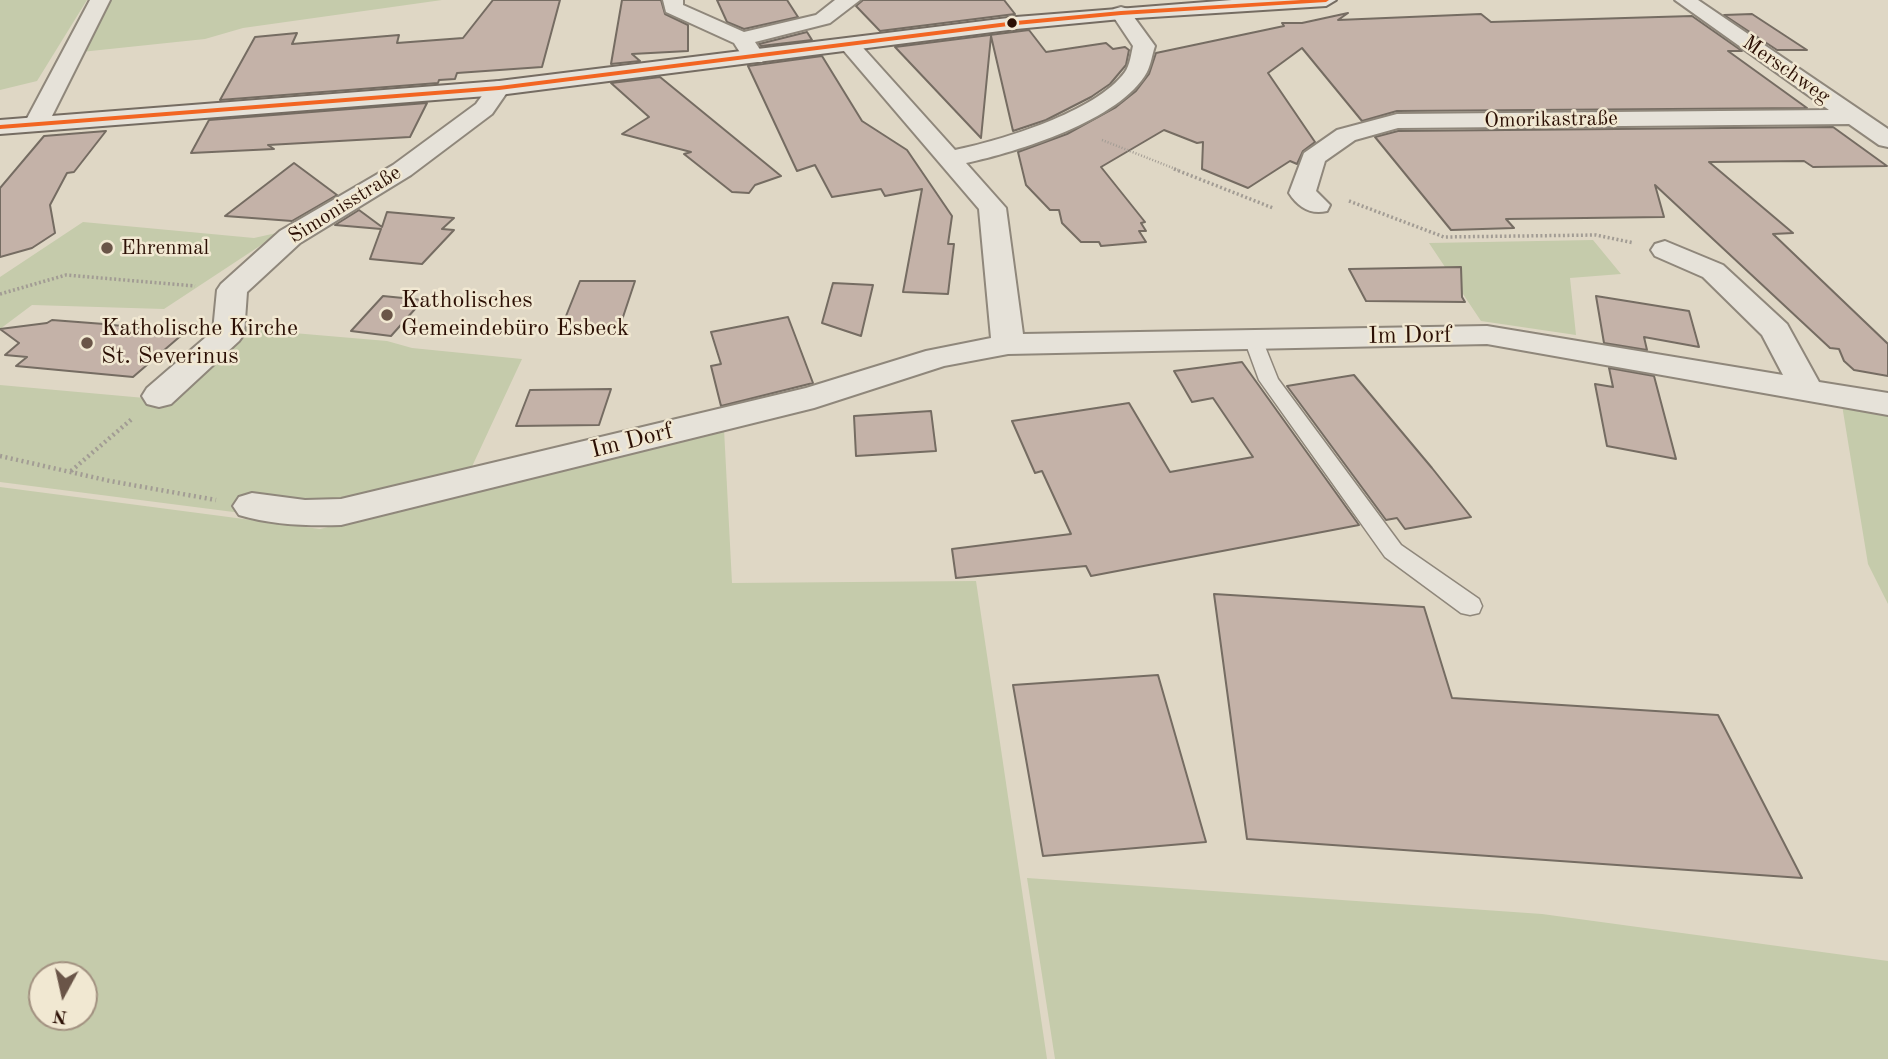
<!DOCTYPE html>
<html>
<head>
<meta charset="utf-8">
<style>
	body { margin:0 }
	#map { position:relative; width:1888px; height:1059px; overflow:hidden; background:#dfd7c5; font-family:"Old Standard TT",serif }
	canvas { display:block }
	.north { position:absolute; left:28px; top:961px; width:70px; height:70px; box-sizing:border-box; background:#f1e8d2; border:2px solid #a29180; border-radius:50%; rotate:188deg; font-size:19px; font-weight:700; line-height:28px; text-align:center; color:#2b0f04 }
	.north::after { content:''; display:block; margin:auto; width:24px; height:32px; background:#6a5548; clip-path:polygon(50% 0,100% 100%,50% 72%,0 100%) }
</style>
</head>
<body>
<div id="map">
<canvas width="1888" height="1059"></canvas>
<div class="north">N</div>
</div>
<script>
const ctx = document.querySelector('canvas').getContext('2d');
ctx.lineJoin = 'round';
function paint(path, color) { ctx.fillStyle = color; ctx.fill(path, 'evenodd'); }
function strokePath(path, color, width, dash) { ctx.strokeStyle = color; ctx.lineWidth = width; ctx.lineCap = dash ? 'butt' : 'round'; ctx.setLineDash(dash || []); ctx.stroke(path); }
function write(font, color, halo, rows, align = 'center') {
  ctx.font = font + ' "Old Standard TT",serif'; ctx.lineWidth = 5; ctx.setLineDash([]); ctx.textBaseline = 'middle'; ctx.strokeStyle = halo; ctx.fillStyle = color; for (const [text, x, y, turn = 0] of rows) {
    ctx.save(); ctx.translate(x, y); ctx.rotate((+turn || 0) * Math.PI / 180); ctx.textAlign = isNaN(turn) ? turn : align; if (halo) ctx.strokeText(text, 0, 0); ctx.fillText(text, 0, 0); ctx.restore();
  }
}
paint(new Path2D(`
	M0 0H87L37 81 0 90Z
	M108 0H442L243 28 205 39 81 52Z
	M83 222 254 238 281 232 164 309 32 305 0 329V277Z
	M1593 240 1621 274 1570 278 1576 335 1481 321 1429 243Z
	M235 328 387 341 412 348 522 359 469 473 392 491 310 504 257 515 0 482V385L156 399Z
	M1842 405 1888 414V604L1868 564Z
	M724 429 732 583 976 581 1047 1059H0V487L320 529ZM42 975H84V1017H42Z
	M1027 878 1542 914 1888 961V1059H1055Z`), '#c5cbab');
const building = new Path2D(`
	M493 0H560L542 67 457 73 455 79 439 80 438 83 220 100 255 37 297 33 292 44 399 35 397 43 463 38Z
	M622 0H661L665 14 688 25V51L632 54 640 61 611 64Z
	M717 0H787L798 17 744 29 727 22Z
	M863 0H1004L1015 14 880 31 856 6Z
	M1348 13 1338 20 1481 14 1491 22 1692 16 1742 51H1728L1807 108 1397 111 1362 121 1302 48 1268 73 1315 142 1303 151 1297 164 1290 161 1248 188 1202 169 1203 142 1197 143 1164 130 1101 167 1145 222 1141 223 1146 231H1139L1146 242 1101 246 1099 242H1081L1062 223 1059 210H1050L1026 185 1018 152 1067 134 1116 107 1136 91 1149 74 1156 53 1284 26 1282 23H1302Z
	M1752 14 1807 50H1777L1724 15Z
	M1029 30 1046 52 1106 43 1113 49 1125 47 1129 50 1126 65 1110 84 1091 97 1046 120 1013 131 991 36 981 138 895 47Z
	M807 32 812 40 761 46 759 44Z
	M822 56 862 121 907 150 952 216 948 244H954L948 294 903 292 922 189 885 196 881 189 832 197 815 165 797 171 748 66Z
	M660 77 781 176 755 185 749 193 732 192 684 154 691 152 622 134 649 117 611 83Z
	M427 103 410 137 268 145 274 149 191 153 209 120Z
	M1833 127 1887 166 1813 167 1804 161 1709 162 1793 233 1773 234 1888 344V376L1854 370 1844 361 1839 349 1830 348 1655 185 1664 217 1506 219 1514 228 1451 230 1375 137 1398 131Z
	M106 131 74 172 67 173 50 205 55 233 32 248 0 257V188L44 136Z
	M294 163 337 195 292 221 225 216Z
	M359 210 382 227 387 212 454 218 442 229 454 230 422 264 370 259 381 229 335 225Z
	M1461 267 1462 297 1465 302 1366 301 1349 269Z
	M580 281H635L620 326H562Z
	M833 283 873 285 861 336 822 323Z
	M383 296 423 300 391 336 351 331Z
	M1596 296 1689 311 1699 347 1644 337 1647 350 1604 343Z
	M788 317 813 383 721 406 711 366 721 364 711 332Z
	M52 320 104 324 184 333 133 377 16 366 27 357 5 355 19 343 0 329 47 323Z
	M1242 362 1359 525 1091 576 1086 566 956 578 952 549 1071 534 1042 471 1035 473 1012 421 1129 403 1170 472 1253 457 1213 398 1192 402 1174 371Z
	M1609 368 1654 376 1676 459 1607 446 1595 384 1613 387Z
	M1354 375 1432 468 1471 517 1405 529 1397 518 1386 520 1287 386Z
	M611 389 599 425 516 426 530 390Z
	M931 411 936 451 856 456 854 416Z
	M1214 594 1424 607 1452 698 1718 715 1802 878 1247 839Z
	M1158 675 1206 842 1043 856 1013 685Z`);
paint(building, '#c4b2a8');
strokePath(building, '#756c62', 2);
const lane = new Path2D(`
	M1253 333 1262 339 1278 379 1401 545 1479 599 1482 606 1479 613 1470 615 1461 613 1385 557 1259 380 1244 339Z`);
const street = new Path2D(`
	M90 0H110L48 124 45 129 36 131 27 129 24 124Z
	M663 0H683V5L744 32 816 15 835 0H860L830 23 755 42 765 57 762 62H746L734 43 666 12Z
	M1675 0H1698L1888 129V147L1879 145 1849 124 1398 128 1355 140 1325 161 1316 191 1330 205 1327 211C1310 215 1298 207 1289 193L1304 153 1337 130 1397 114 1829 110Z
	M1121 7 1128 9 1155 46C1152 55 1151 64 1147 72 1121 120 1017 152 966 163L1006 208 1023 334 1487 326 1783 375 1762 335 1703 277 1655 256 1651 250 1655 244 1665 241 1723 265 1787 324 1819 382 1888 393V415L1487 344 1008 354 944 366 814 408 341 525C307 526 272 525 239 515L233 506 239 497 252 493 305 500 341 499 806 388 926 351 991 338 979 209 838 44 842 40H856L955 150C1002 140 1096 112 1125 72 1130 65 1131 54 1133 46L1111 13 1114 9Z
	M499 81 507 83 510 88 492 114 411 175 300 243 247 292 244 334 239 341 171 404 159 407 147 404 142 396 147 388 213 331 217 290 221 284 280 231 393 165 476 104 491 83Z`);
const secondary = new Path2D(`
	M1232 0H1336L1326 6 1121 19 1016 29 499 95 0 134V120L499 81 1016 17Z`);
strokePath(lane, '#8f877b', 3);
strokePath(street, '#8f877b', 4);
strokePath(secondary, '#756c62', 4);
strokePath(new Path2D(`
	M1102 140 1178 170`), '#a29c94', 2.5, [1, 2]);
strokePath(new Path2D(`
	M1174 169 1273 208
	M1349 201 1444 237 1596 235 1634 243
	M0 294 66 275 195 286`), '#a29c94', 3.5, [2, 2.5]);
strokePath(new Path2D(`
	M0 456 110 481 216 500
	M71 471 133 418`), '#a29c94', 4.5, [2, 3.5]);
paint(lane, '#e6e2d9');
paint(street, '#e6e2d9');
paint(secondary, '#e6e2d9');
paint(new Path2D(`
	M1301 0H1329L1326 2 1121 15 1016 25 499 90 0 129V125L499 86 1016 21 1121 11Z`), '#f26522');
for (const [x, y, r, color] of [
	[1012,23,6,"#2b0f04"],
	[107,248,7,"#6a5548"],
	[387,315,7,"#6a5548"],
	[87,343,7,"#6a5548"]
]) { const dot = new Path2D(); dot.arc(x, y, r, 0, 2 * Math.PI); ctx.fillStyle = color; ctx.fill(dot); strokePath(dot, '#f1e8d2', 2.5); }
write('21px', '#2b0f04', '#f1e8d2', [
	["Merschweg",1786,70,35],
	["Omorikastraße",1551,120,-1],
	["Simonisstraße",345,205,-32]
]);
write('21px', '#2b0f04', '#f1e8d2', [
	["Ehrenmal",121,248]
], 'left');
write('24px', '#2b0f04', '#f1e8d2', [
	["Katholisches",401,301],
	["Gemeindebüro Esbeck",401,329],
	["Katholische Kirche",101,329],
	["St. Severinus",101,357]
], 'left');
write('24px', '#2b0f04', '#f1e8d2', [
	["Im Dorf",1410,336,-1],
	["Im Dorf",632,441,-14]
]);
</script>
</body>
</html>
